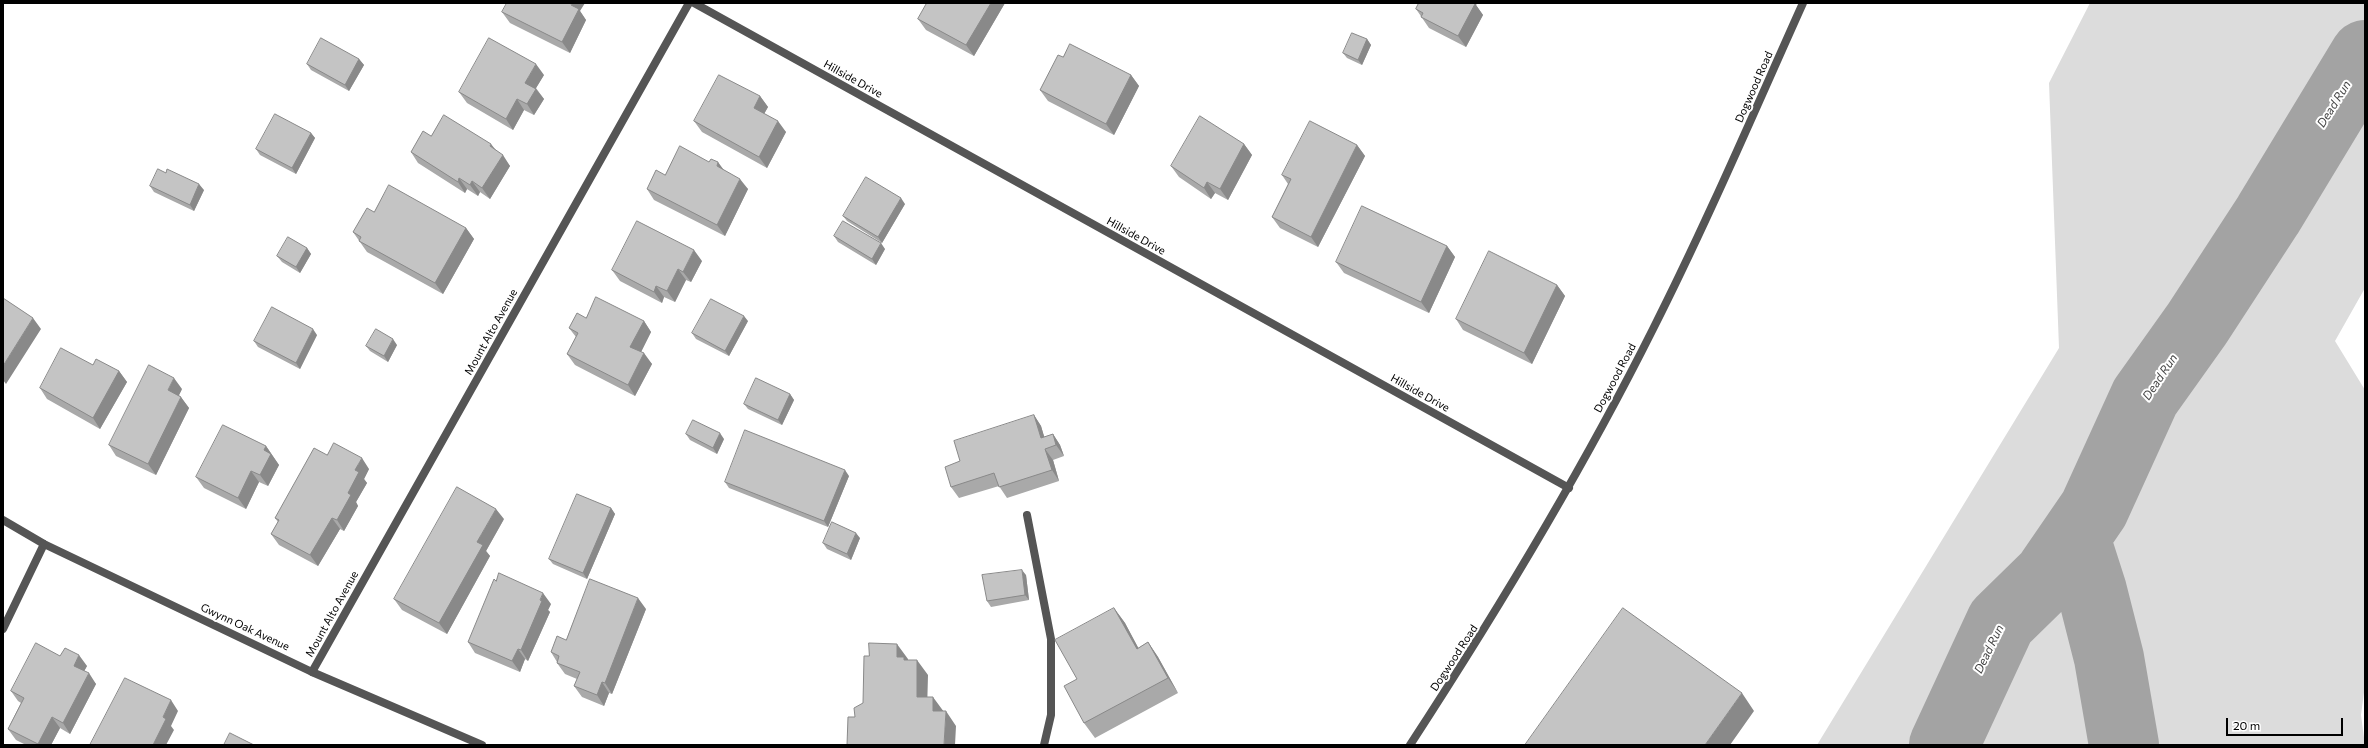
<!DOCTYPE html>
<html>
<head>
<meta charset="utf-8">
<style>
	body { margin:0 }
	#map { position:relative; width:2368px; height:748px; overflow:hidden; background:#fff; font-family:Commissioner,sans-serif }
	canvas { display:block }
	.frame { position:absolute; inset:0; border:4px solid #000; pointer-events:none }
	.scale { position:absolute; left:2226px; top:718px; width:117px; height:18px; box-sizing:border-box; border:2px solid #000; border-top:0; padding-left:5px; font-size:12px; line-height:14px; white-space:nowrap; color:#000; -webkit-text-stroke:3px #fff; paint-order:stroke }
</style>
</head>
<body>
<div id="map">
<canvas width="2368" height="748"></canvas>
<div class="frame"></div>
<div class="scale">20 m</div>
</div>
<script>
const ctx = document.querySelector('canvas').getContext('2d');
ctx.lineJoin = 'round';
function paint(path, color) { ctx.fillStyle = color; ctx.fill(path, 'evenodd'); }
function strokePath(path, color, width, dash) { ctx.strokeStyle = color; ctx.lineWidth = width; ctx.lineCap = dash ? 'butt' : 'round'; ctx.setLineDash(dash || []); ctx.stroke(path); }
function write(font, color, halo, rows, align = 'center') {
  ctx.font = font + ' Commissioner,sans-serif'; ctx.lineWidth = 4; ctx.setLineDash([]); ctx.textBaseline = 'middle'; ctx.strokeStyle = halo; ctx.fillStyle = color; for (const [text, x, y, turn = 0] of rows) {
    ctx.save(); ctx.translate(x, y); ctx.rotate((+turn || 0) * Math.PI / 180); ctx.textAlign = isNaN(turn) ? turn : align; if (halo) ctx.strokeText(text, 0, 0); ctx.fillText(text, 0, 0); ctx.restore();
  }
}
paint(new Path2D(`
	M2090 3H2365V288L2335 341 2365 390V685L2361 715 2365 745H1817L2059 348 2049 83Z`), '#dcdcdc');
strokePath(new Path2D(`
	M2075 538 2092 591 2109 658 2124 745
	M1944 745 2001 622 2048 576 2094 509 2145 397 2197 324 2268 215 2365 55`), '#a3a3a3', 70);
strokePath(new Path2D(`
	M1027 515 1051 639V715L1044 745`), '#555', 8);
strokePath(new Path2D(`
	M694 3 1569 488
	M3 629 44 544
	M312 672 689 3`), '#555', 8);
strokePath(new Path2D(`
	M3 520 44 544 312 672 482 745
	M1410 745C1498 610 1581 473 1653 329 1707 222 1754 112 1803 3`), '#555', 8);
paint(new Path2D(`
	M927 3H1005L974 56 926 30 918 19Z
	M1419 3H1477L1476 5 1483 15 1466 47 1429 28 1416 9Z
	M580 11 586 20 570 53 510 23 502 12Z
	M1367 39 1371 45 1362 65 1347 58 1343 53Z
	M1063 57 1131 75 1139 86 1114 135 1048 101 1040 90Z
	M359 59 364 65 349 91 311 70 307 64Z
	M544 75 536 88 544 99 534 115 524 110 513 130 467 103 459 92Z
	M760 96 768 107 764 114 786 132 767 168 702 132 694 121Z
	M311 133 315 138 296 174 260 155 256 149Z
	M431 136 496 150 510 166 490 199 480 192 478 196 467 189 465 193 418 163 411 152Z
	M1244 144 1252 155 1228 200 1215 193 1211 199 1179 177 1171 166Z
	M1357 145 1365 156 1318 247 1280 228 1272 217 1288 184 1282 175Z
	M724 170 748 189 725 236 654 200 647 189 665 175Z
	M150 186 204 190 194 211 154 192Z
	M905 204 882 243 847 221 843 216Z
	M374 212 466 228 474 239 443 294 367 252 353 232Z
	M834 236 885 249 876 265 838 242Z
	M1447 246 1455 257 1429 313 1344 273 1336 262Z
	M307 248 311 254 300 273 282 262 277 256Z
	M702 261 691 282 686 280 675 302 664 297 662 303 620 281 612 270Z
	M1557 285 1565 296 1532 364 1463 330 1456 319Z
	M644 321 651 332 641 352 652 364 635 396 575 365 567 354 576 337 569 328Z
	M748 321 729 356 696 339 692 333Z
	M317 335 300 369 258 347 254 341Z
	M397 345 388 362 370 351 366 346Z
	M93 365 119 371 127 382 100 429 47 399 40 388Z
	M182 389 179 395 189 408 156 475 116 456 109 445Z
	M790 394 794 400 782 425 748 409 744 404Z
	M1034 415 1041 426 1044 437 1053 434 1060 445 1064 456 1053 460 1059 481 1007 498 999 486 959 498 951 487 960 461Z
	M686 434 724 439 717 454 690 440Z
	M266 446 279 465 268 486 259 482 246 509 204 488 196 477Z
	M327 455 369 469 364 479 367 483 356 502 358 506 344 531 340 529 318 566 279 545 271 534 278 522 275 518Z
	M849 476 828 527 729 488 725 482Z
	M611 508 615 514 587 579 553 564 549 559Z
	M504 519 486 551 490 556 447 634 402 610 394 599Z
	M860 538 851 560 827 549 823 543Z
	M1026 575 1029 600 991 607 987 601Z
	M551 604 548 610 550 612 528 661 525 659 520 672 475 653 468 642Z
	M1114 608 1125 623 1138 648 1148 642 1158 657 1178 693 1095 738 1084 723 1077 679Z
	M646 609 612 694 609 693 604 706 582 697 574 686 577 679 565 674 557 663V662L551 652 566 640Z
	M60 656 87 666 84 671 96 684 70 734 60 728 51 745H26L16 740 8 729 21 703 18 701 11 691Z`), '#a9a9a9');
paint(new Path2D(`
	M572 3H585L580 11 586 20 570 53 562 42Z
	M991 3H1005L974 56 966 45Z
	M1468 3H1477L1476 5 1483 15 1466 47 1458 36Z
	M1367 39 1371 45 1362 65 1358 60Z
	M359 59 364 65 349 91 345 85Z
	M536 64 544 75 533 93 525 83Z
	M1131 75 1139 86 1114 135 1106 124Z
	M536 89 544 99 534 115 527 104Z
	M760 96 768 107 761 119 754 108Z
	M517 99 524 110 513 130 506 119Z
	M778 121 786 132 767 168 759 157Z
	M311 133 315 138 296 174 292 168Z
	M491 144 499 154 490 146Z
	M1244 144 1252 155 1228 200 1220 189Z
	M1357 145 1365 156 1318 247 1311 237Z
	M503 155 510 166 490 199 482 188Z
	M718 162 726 173 717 166Z
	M459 178 467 189 465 193 458 182Z
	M740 179 748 189 725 236 717 225Z
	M472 181 480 192 478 196 470 185Z
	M1207 182 1215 193 1211 199 1204 188Z
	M199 184 204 190 194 211 190 205Z
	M901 198 905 204 882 243 878 237Z
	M466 228 474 239 443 294 435 283Z
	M881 243 885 249 876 265 872 259Z
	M1447 246 1455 257 1429 313 1421 302Z
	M307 248 311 254 300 273 296 267Z
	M694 250 702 261 691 282 683 272Z
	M678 269 686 280 675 302 667 291Z
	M1557 285 1565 296 1532 364 1524 353Z
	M656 286 664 297 662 303 654 292Z
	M744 316 748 321 729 356 725 351Z
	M33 318 41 329 6 384 3 380V366Z
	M644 321 651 332 638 358 630 347Z
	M313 329 317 335 300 369 296 363Z
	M393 339 397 345 388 362 384 356Z
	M644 353 652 364 635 396 628 385Z
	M119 371 127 382 100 429 93 418Z
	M174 378 182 389 176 401 168 390Z
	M790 394 794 400 782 425 778 420Z
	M181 397 189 408 156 475 148 464Z
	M1034 415 1041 426 1048 449 1041 438Z
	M720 433 724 439 717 454 713 448Z
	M1053 434 1060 445 1064 456 1056 445Z
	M266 446 279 465 268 486 260 475 264 450Z
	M1045 449 1053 460 1059 481 1052 470Z
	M362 458 369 469 364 479 367 483 356 502 358 506 344 531 337 520 355 470Z
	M845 470 849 476 828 527 824 521Z
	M251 471 259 482 246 509 238 498Z
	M611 508 615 514 587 579 583 573Z
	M496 509 504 519 486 551 490 556 447 634 439 623 477 542Z
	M332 518 340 529 318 566 310 555Z
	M856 533 860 538 851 560 847 554Z
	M1022 570 1026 575 1029 600 1025 595Z
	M543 593 551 604 548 610 550 612 528 661 521 650Z
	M638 598 646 609 612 694 605 683Z
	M1114 608 1125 623 1147 664 1137 649Z
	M1148 642 1158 657 1178 693 1168 678Z
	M897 644 908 659V662L897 657Z
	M518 649 525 659 520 672 512 661Z
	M79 655 87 666 81 677 74 666Z
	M917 660 928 675 927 712 917 697Z
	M89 673 96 684 70 734 63 723Z
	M602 682 609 693 604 706 597 695Z
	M1742 693 1754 711 1730 745H1705Z
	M933 697 944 712 933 711Z
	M171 700 178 711 171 726 174 730 166 745H153L163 717Z
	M946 711 956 726 955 745H944Z
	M52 717 60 728 51 745H38V744Z`), '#898989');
const building = new Path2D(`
	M507 3H572L571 5 579 9 562 42 502 12Z
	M927 3H991L966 45 918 19Z
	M1419 3H1474L1475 4 1458 36 1421 17 1423 13 1416 9Z
	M1352 33 1367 39 1358 60 1343 53Z
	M321 38 359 59 345 85 307 64Z
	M489 38 536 64 525 83 536 89 527 104 517 99 506 119 459 92Z
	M1070 44 1131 75 1106 124 1040 90 1058 55 1063 57Z
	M719 75 760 96 754 108 778 121 759 157 694 121Z
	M275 114 311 133 292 168 256 149Z
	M444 115 491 144 490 146 503 155 482 188 472 181 470 185 459 178 458 182 411 152 423 131 431 136Z
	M1200 116 1244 144 1220 189 1207 182 1204 188 1171 166Z
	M1310 121 1357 145 1311 237 1272 217 1291 179 1282 175Z
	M680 146 709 162 711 159 718 162 717 166 740 179 717 225 647 189 656 170 665 175Z
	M158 169 166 173 167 169 199 184 190 205 150 186Z
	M866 177 901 198 878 237 843 216Z
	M389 185 466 228 435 283 359 241 361 237 353 232 367 208 374 212Z
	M1362 206 1447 246 1421 302 1336 262Z
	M637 221 694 250 683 272 678 269 667 291 656 286 654 292 612 270Z
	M843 221 881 243 872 259 834 236Z
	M288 237 307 248 296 267 277 256Z
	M1489 251 1557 285 1524 353 1456 319Z
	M596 297 644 321 630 347 644 353 628 385 567 354 578 333 569 328 577 313 586 318Z
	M3 298 33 318 3 366Z
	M711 299 744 316 725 351 692 333Z
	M272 307 313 329 296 363 254 341Z
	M376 329 393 339 384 356 366 346Z
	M61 348 93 365 96 359 119 371 93 418 40 388Z
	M149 365 174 378 168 390 181 397 148 464 109 445Z
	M756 378 790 394 778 420 744 404Z
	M1034 415 1041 438 1053 434 1056 445 1045 449 1052 470 999 487 994 473 951 487 945 467 960 461 954 441Z
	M693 420 720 433 713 448 686 434Z
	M223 425 266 446 264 450 271 454 260 475 251 471 238 498 196 477Z
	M745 430 845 470 824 521 725 482Z
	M334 443 362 458 355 470 359 472 348 493 351 495 337 520 332 518 310 555 271 534 279 520 275 518 314 448 327 455Z
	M457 487 496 509 477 542 483 545 439 623 394 599Z
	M577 494 611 508 583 573 549 559Z
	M832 522 856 533 847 554 823 543Z
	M1022 570 1025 595 987 601 982 575Z
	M499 573 543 593 540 600 542 601 521 650 518 649 512 661 468 642 494 579 496 581Z
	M590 579 638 598 605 683 602 682 597 695 574 686 580 672 557 663 559 656 551 652 557 636 566 640Z
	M1114 608 1137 649 1148 642 1168 678 1084 723 1064 686 1077 679 1055 640Z
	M1623 608 1742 693 1705 745H1525Z
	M36 643 60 656 65 648 79 655 74 666 89 673 63 723 52 717 38 744 8 729 24 698 11 691Z
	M869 643 897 644V657H904V660H917V697H933V711H946L944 745H847L848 717H855L854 708 863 703 864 656H869Z
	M125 678 171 700 163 717 166 719 153 745H90Z
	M230 733 254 745H224Z`);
paint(building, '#c4c4c4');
strokePath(building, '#898989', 1);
write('11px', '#000', '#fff', [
	["Hillside Drive",853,79,29],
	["Dogwood Road",1754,87,-66],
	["Hillside Drive",1136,236,29],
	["Mount Alto Avenue",491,332,-61],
	["Dogwood Road",1615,378,-62],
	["Hillside Drive",1420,393,29],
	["Mount Alto Avenue",332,614,-61],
	["Gwynn Oak Avenue",245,627,25],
	["Dogwood Road",1454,658,-57]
]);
write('italic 12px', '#444', '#fff', [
	["Dead Run",2334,104,-58],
	["Dead Run",2160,377,-56],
	["Dead Run",1989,649,-64]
]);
</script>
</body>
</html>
